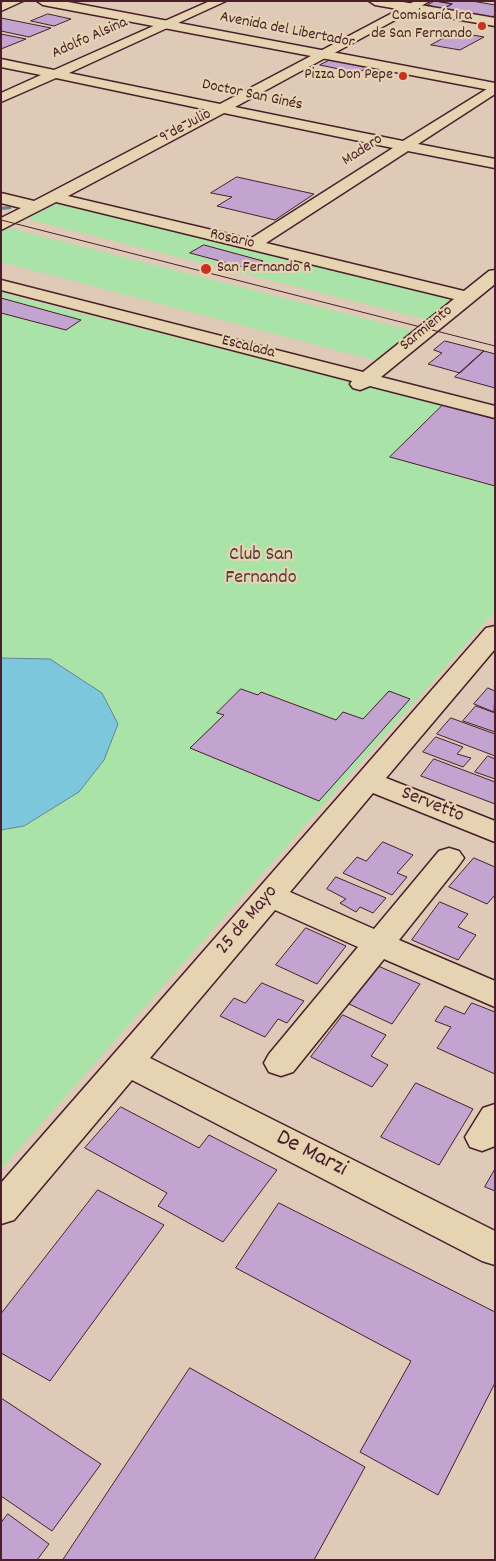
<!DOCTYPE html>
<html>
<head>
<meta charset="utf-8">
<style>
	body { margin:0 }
	#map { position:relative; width:496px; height:1561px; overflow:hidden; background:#decab7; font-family:Dekko,sans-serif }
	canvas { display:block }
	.frame { position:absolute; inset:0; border:2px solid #4a1f2b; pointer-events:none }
</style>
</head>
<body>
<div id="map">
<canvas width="496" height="1561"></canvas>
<div class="frame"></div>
</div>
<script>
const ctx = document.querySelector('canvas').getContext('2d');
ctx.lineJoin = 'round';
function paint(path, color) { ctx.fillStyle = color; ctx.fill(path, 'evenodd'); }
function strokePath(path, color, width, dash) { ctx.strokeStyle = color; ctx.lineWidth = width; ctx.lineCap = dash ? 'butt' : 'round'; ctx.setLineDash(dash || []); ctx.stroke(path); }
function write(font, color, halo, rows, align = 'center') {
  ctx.font = font + ' Dekko,sans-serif'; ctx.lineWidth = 4.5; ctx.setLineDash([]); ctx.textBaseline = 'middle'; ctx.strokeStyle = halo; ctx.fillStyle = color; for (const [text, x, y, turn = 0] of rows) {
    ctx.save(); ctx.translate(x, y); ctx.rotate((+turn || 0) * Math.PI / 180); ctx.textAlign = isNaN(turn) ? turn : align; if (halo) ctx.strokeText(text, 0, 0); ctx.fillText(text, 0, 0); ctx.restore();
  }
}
paint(new Path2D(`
	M59 202 455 298 429 320 27 219Z
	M9 228 413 331 377 361 1 262V232Z
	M1 293 495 418V611L1 1169V830L24 826 50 659 1 658Z`), '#aae3a7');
const water = new Path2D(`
	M1 658 50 659 102 693 118 724 104 760 79 792 24 826 1 830Z`);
paint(water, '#7cc7db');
strokePath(water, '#688495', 1);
paint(new Path2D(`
	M9 206 11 207V209L1 210V207Z`), '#688495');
const building = new Path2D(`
	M435 1 452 4 442 9 428 5Z
	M436 1H472L495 5V16L489 17 453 12 455 11 442 9 452 4Z
	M48 14 71 19 54 26 31 21Z
	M1 18 51 28 29 37 1 31Z
	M455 32 484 37 460 50 431 45Z
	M1 34 26 39 1 49Z
	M330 60 368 67 358 73 320 65Z
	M237 177 314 194 275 220 217 206 232 197 211 193Z
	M204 245 263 261 250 269 190 253Z
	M1 298 81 320 66 330 1 313Z
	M445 341 484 351 460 373 428 364 442 353 434 350Z
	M484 351 495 354V388L455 377Z
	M443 405 495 419V486L390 457Z
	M488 688 495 691 494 712 474 704Z
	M241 689 258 695 261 692 336 720 343 712 363 719 389 691 410 699 319 801 190 748 224 715 217 713Z
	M476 706 495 713V732L463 721Z
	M451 718 495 734V756L437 734Z
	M436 737 463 747 457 754 471 758 463 767 423 752Z
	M488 756 495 759V779L475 772Z
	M434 759 495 782V804L421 776Z
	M383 842 413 855 397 873 407 877 392 895 343 873 357 857 366 861Z
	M474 858 495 867V895L487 904 449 887Z
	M336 877 386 898 373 913 360 907 356 912 340 903 346 899 327 889Z
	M440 902 468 914 458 927 476 935 458 960 412 940Z
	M306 928 346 946 317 984 276 965Z
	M378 966 420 984 392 1024 349 1004Z
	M262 983 304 1001 287 1023 278 1019 265 1037 220 1016 234 998 245 1003Z
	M472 1003 495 1012V1074L437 1048 451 1027 435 1021 445 1006 464 1014Z
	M343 1015 386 1035 371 1056 388 1065 372 1087 311 1057Z
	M416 1083 473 1109 439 1165 381 1137Z
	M121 1107 199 1148 209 1135 277 1170 223 1242 158 1206 167 1193 85 1148Z
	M495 1169V1191L485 1187Z
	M98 1190 164 1225 50 1381 1 1353V1314Z
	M279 1203 495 1312V1383L438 1495 360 1452 411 1361 236 1268Z
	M190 1368 365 1467 314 1560H63Z
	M1 1398 101 1464 52 1531 1 1496Z
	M8 1514 49 1544 37 1560H1V1523Z`);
paint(building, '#c3a4d0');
strokePath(building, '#4a1f2b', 1);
const minor = new Path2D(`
	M5 1H23L1 11V3Z
	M210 1H226L69 73 220 104 415 1H430L235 107 403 141 495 84V94L418 144 495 159V168L408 151 266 243 464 291 489 271 495 270V284L381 377 495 406V418L370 386 360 390 353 388 350 384 352 381 1 290V280L363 372 454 299 56 202 1 230V218L21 208 1 203V193L34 201 208 110 56 78 1 102V93L41 75 1 67V59L54 70ZM224 113 393 148 250 239 68 196Z
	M495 626V649L386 778 495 821V842L373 793 290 892 374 929 439 851 449 848 459 851 464 858 459 865 399 940 495 981V1007L384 959 293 1072 281 1076 269 1072 264 1063 269 1054 358 947 275 910 150 1058 495 1231V1265L482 1261 132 1080 14 1220 1 1224V1183L486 628Z
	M495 1104V1146L482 1151 470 1147 465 1137 483 1108Z`);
const major = new Path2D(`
	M37 1H63L495 83V91L43 5Z
	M369 1H397L495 18V26L375 5Z`);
strokePath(minor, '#4a1f2b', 3);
strokePath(major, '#4a1f2b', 3);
paint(minor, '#e5d3b1');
paint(major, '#e5d3b1');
strokePath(new Path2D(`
	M1 220 495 346`), '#4a1f2b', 1);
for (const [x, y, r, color] of [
	[482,26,5,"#c8321e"],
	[403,76,5,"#c8321e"],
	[206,269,6,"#c8321e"]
]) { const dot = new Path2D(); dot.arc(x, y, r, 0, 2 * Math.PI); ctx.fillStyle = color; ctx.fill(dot); strokePath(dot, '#e5d3b1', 2); }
write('16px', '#4a1f2b', '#e5d3b1', [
	["Comisaría 1ra",472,17],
	["de San Fernando",472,35],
	["Pizza Don Pepe",393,76],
	["San Fernando R",217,269,"left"]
], 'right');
write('16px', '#4a1f2b', '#e5d3b1', [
	["Avenida del Libertador",287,31,11],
	["Adolfo Alsina",90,39,-24],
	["Doctor San Ginés",252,96,12],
	["9 de Julio",186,127,-28],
	["Madero",363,151,-33],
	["Rosario",232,240,13],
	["Sarmiento",427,329,-39],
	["Escalada",248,348,14]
]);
write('20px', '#583c3e', '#e5d3b1', [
	["Club San",261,556],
	["Fernando",261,579]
]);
write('20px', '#4a1f2b', '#e5d3b1', [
	["Servetto",432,806,22],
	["25 de Mayo",248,921,-50]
]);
write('24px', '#4a1f2b', '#e5d3b1', [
	["De Marzi",311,1155,27]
]);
</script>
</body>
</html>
